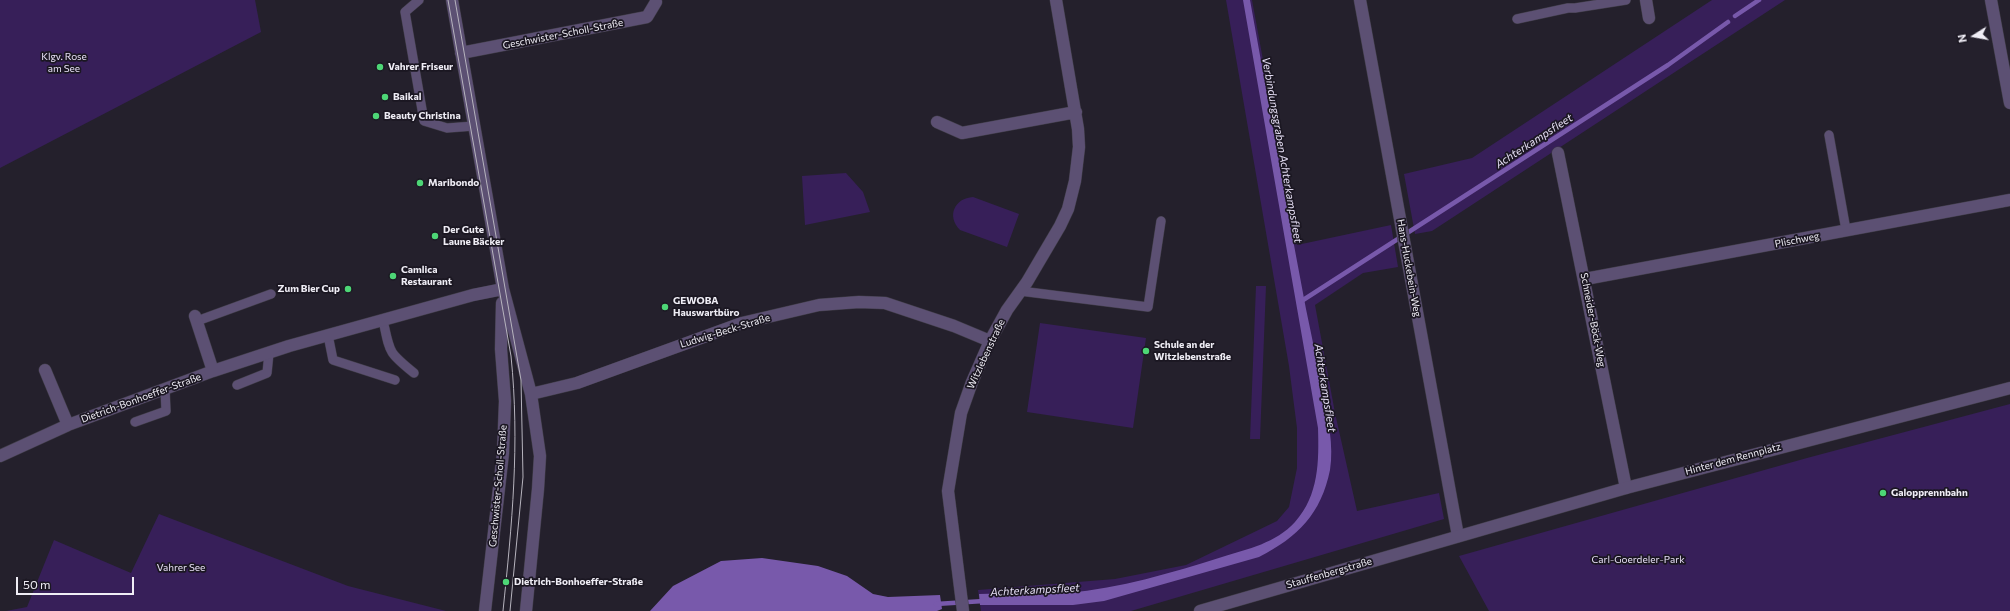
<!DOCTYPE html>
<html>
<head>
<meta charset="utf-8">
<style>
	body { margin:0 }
	#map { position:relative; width:2010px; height:611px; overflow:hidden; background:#24202c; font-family:Commissioner,sans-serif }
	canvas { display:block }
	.north { position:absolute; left:1954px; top:16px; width:40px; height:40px; -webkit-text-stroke:3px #1b1722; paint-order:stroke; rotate:259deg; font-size:11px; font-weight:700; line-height:16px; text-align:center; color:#efedf5 }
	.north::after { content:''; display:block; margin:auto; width:14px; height:18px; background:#efedf5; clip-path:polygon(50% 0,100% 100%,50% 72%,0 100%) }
	.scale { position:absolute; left:16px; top:577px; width:118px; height:18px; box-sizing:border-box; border:2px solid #efedf5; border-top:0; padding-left:5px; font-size:12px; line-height:14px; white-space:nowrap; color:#efedf5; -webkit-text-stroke:3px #1b1722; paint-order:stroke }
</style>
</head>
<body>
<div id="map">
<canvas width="2010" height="611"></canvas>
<div class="north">N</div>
<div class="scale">50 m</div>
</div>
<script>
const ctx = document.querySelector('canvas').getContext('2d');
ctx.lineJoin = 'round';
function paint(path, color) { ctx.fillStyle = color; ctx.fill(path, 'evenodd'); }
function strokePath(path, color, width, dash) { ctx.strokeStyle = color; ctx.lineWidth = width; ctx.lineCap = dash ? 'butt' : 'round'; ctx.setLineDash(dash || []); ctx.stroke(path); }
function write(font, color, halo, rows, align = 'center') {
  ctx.font = font + ' Commissioner,sans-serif'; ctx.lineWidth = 3.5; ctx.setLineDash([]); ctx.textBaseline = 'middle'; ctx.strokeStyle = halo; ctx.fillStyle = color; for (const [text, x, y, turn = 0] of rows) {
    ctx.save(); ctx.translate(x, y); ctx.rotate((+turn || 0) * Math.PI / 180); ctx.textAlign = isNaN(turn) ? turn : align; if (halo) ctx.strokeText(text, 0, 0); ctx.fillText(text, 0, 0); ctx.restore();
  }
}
paint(new Path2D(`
	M0 0H255L261 32 0 168Z
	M1226 0H1252L1297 245 1391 225 1398 267 1363 273 1315 305 1335 413 1357 511 1439 493 1444 519 1131 611H981L978 590 1115 579 1186 565 1277 521 1289 507 1297 468V428L1289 366Z
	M1712 0H1785L1432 231 1415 234 1404 174 1472 158Z
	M846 173 863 192 870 212 805 225 802 176Z
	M973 197 1019 214 1007 247 960 230C946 216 955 198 973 197Z
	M1256 286H1266L1260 439H1250Z
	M1040 323 1146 338 1133 428 1027 412Z
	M2010 404V611H1489L1459 556 1807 458Z
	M159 514 348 586 446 611H6L27 607 54 540 131 573Z`), '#371f59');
paint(new Path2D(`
	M1243 0H1250C1269 103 1286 206 1306 309 1312 338 1318 366 1323 395 1328 418 1334 446 1330 470 1321 514 1298 537 1259 557L1104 601 1073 605H980L979 594C1008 593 1038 595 1067 593 1121 588 1171 573 1222 557 1248 549 1276 543 1295 522 1319 495 1319 461 1318 428Z
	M762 558 818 566 847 576 873 594 888 597 940 595 942 609 937 611H650L673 586 721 561Z`), '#7859ab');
strokePath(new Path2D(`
	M1735 16 1759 0
	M1300 302 1668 65 1728 22
	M936 604 984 601`), '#7859ab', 4.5);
const service = new Path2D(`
	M419 0 405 12 424 121 447 128 474 126
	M1517 19 1568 8H1575L1626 0
	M1829 135 1846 230
	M1020 291 1148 307 1161 221
	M383 320C390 353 388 352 414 373
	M197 321 271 294
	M328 335 333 360 395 380
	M237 385 267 373 269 353
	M135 422 166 411 165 389`);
const minor = new Path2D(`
	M452 0 503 289 531 394 540 456 538 489 526 611
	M1360 0 1458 536
	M1646 0 1649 18
	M1991 0 2010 103
	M461 53 647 17 656 2
	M937 122 962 133 1076 112
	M1558 153 1626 488
	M1585 279 2010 200
	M195 316 213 371
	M45 370 68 425
	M531 394 577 383 742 323 819 305 859 302 885 303 954 326 990 341
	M0 456 68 425 213 371 289 346 473 295 503 289
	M485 611 503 453 505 401 501 349 502 303
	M963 611 948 491 961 413 972 382 990 341 1007 310 1027 282 1060 226 1068 209 1075 181 1079 147 1078 129 1056 0`);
const tertiary = new Path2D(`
	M1200 611 1626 488 2010 388`);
strokePath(service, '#403d48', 10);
strokePath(minor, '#403d48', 13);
strokePath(tertiary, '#403d48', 13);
strokePath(service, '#5c5073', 9);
strokePath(minor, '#5c5073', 12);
strokePath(tertiary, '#5c5073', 12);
strokePath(new Path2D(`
	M448 0 511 356C520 444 512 524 503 611
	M455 0 521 380 523 477 510 611`), '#b7b4be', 1);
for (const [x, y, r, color] of [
	[380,67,4,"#4dd676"],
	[385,97,4,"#4dd676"],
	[376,116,4,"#4dd676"],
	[420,183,4,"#4dd676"],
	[435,236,4,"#4dd676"],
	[393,276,4,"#4dd676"],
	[348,289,4,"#4dd676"],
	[665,307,4,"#4dd676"],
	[1146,351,4,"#4dd676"],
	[1883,493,4,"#4dd676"],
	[506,582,4,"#4dd676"]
]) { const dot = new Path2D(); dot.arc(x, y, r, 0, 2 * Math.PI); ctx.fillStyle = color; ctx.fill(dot); strokePath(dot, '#1b1722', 1.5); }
write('10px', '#efedf5', '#1b1722', [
	["Geschwister-Scholl-Straße",563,34,-11],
	["Plischweg",1797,240,-11],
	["Hans-Huckebein-Weg",1409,268,80],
	["Schneider-Böck-Weg",1593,320,79],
	["Ludwig-Beck-Straße",725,331,-17],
	["Witzlebenstraße",986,354,-65],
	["Dietrich-Bonhoeffer-Straße",141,398,-20],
	["Hinter dem Rennplatz",1733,459,-15],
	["Geschwister-Scholl-Straße",498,486,-85],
	["Stauffenbergstraße",1329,573,-16]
]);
write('10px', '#e7dff6', '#1b1722', [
	["Klgv. Rose",64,57],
	["am See",64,69],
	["Carl-Goerdeler-Park",1638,560],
	["Vahrer See",181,568]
]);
write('bold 10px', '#efedf5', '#1b1722', [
	["Vahrer Friseur",388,67],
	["Baikal",393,97],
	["Beauty Christina",384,116],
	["Maribondo",428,183],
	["Der Gute",443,230],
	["Laune Bäcker",443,242],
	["Camlica",401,270],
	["Restaurant",401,282],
	["Zum Bier Cup",340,289,"right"],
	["GEWOBA",673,301],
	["Hauswartbüro",673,313],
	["Schule an der",1154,345],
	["Witzlebenstraße",1154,357],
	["Galopprennbahn",1891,493],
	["Dietrich-Bonhoeffer-Straße",514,582]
], 'left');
write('italic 11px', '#e5def4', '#1b1722', [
	["Achterkampsfleet",1534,141,-33],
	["Verbindungsgraben Achterkampsfleet",1282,150,80],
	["Achterkampsfleet",1325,388,81],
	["Achterkampsfleet",1035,590,-3]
]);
</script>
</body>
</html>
